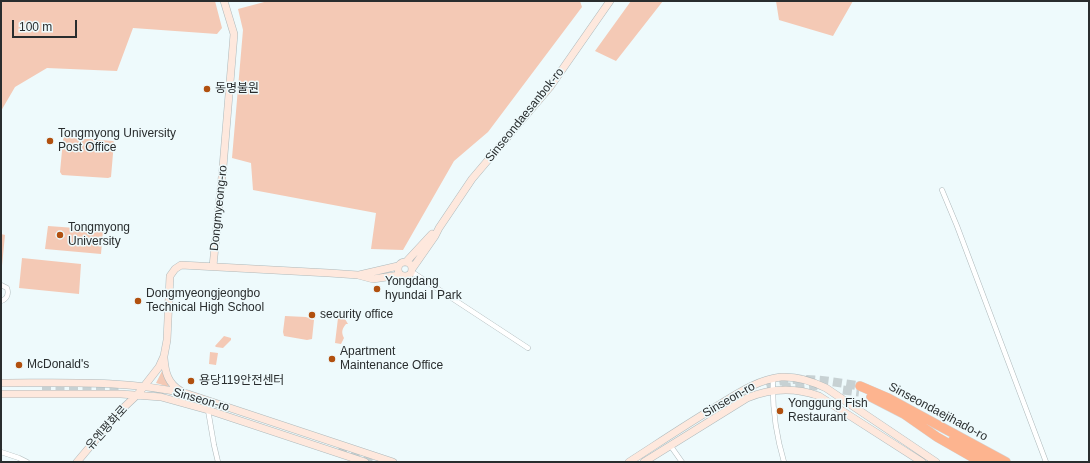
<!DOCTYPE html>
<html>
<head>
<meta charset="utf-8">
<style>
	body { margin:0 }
	#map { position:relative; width:1090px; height:463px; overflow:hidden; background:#eefafc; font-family:Helvetica,sans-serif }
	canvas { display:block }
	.frame { position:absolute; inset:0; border:2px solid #292d2e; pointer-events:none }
	.scale { position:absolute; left:12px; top:20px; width:65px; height:18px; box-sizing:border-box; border:2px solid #292d2e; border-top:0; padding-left:5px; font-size:12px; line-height:14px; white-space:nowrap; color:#292d2e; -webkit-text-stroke:3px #eefafc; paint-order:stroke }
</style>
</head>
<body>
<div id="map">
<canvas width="1090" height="463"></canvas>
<div class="frame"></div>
<div class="scale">100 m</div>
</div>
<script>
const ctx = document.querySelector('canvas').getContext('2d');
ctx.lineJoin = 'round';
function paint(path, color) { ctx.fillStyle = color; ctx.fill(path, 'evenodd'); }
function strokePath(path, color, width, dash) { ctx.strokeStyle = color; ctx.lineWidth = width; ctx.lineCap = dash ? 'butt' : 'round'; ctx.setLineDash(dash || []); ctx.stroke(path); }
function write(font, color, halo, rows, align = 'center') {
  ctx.font = font + ' Helvetica,"Noto Sans KR",sans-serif'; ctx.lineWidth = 3; ctx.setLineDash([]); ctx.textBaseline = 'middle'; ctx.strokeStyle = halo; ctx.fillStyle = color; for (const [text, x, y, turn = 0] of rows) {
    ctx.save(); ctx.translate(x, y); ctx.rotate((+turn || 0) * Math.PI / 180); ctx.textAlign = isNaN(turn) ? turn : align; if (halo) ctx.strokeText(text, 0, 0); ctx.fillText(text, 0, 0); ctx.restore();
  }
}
paint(new Path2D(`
	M1 1H215L222 28 217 34 133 28 117 71 47 68 15 87 1 111Z
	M268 1H580L582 7 488 132 454 161 403 250 371 249 376 213 253 190 251 163 232 158 243 30 238 9Z
	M631 1H663L616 61 595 51Z
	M776 1H853L833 36 779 20Z
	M64 137 113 141 114 142 111 177 108 178 62 175 60 172 63 140Z
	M48 226 103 230 101 254 45 249Z
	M1 234 5 235 1 276Z
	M22 258 81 264 79 294 19 288Z
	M285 316 306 317 314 320 312 339 307 340 284 336 283 332Z
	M338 318 345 319 348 324H346C342 329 341 332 344 338L341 344 335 343Z
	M224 336 231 338V340L223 348 216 347 215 346Z
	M210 352 218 353 216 365 209 364Z
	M162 371 169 387 156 383Z`), '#f4c9b5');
strokePath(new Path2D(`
	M766 384C798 375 828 381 860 386
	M782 388 811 385 818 386
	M843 390 859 392
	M42 391H122
	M339 447 379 462`), '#c7d1d3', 9, [9, 4.5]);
const street = new Path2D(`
	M942 190 957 226 1046 462
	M412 272 528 348
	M1 285 7 288C9 294 7 299 1 301
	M773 379C772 407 776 435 784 462
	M208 410 214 445 218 462
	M670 445 682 462
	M1 452 19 458 27 462`);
const secondary = new Path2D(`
	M398 269a7 7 0 1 1 14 0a7 7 0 1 1-14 0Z
	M406 262 432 234
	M213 266 223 167 234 34 224 1
	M412 269 435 236 439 228 472 179 550 87 610 1
	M359 275 398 266
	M164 358C165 372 168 384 181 391
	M1 383C66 383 125 380 188 394L393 462
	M1 394H121L161 397 208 410 365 462
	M77 462 119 412 138 394 159 367 164 356 167 340 170 276 175 269 181 265 329 273 358 275 373 279 400 275
	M629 462C657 444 684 426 712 409 734 396 755 380 781 377 797 376 812 381 826 388L936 462
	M644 462 747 398C771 388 794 387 819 396L922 462`);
const highway = new Path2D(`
	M860 386 888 398 1006 462
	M871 397 904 414
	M904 414 937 437 972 457 978 462
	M953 440 991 462`);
strokePath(street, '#aeb9bb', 5.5);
strokePath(secondary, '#aeb9bb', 8);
strokePath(highway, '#d4d5d5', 10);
strokePath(street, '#fff', 4.5);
strokePath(secondary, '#fee8dd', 7);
strokePath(highway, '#fdb48f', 9);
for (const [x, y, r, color] of [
	[207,89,4,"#b1500f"],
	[50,141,4,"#b1500f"],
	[60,235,4,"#b1500f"],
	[377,289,4,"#b1500f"],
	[138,301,4,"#b1500f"],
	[312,315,4,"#b1500f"],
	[332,359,4,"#b1500f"],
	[19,365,4,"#b1500f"],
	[191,381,4,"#b1500f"],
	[780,411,4,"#b1500f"]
]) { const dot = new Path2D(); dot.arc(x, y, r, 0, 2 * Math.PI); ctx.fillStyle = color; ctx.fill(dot); strokePath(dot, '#eefafc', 1.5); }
write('12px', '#292d2e', '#eefafc', [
	["동명불원",215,89],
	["Tongmyong University",58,134],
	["Post Office",58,148],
	["Tongmyong",68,228],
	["University",68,242],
	["Yongdang",385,282],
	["hyundai I Park",385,296],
	["Dongmyeongjeongbo",146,294],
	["Technical High School",146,308],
	["security office",320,315],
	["Apartment",340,352],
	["Maintenance Office",340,366],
	["McDonald's",27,365],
	["용당119안전센터",199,381],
	["Yonggung Fish",788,404],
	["Restaurant",788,418]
], 'left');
write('12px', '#292d2e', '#eefafc', [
	["Sinseondaesanbok-ro",525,115,-51],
	["Dongmyeong-ro",219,208,-84],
	["Sinseon-ro",201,400,16],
	["Sinseon-ro",729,400,-30],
	["Sinseondaejihado-ro",938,412,28],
	["유엔평화로",107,428,-48]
]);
</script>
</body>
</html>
